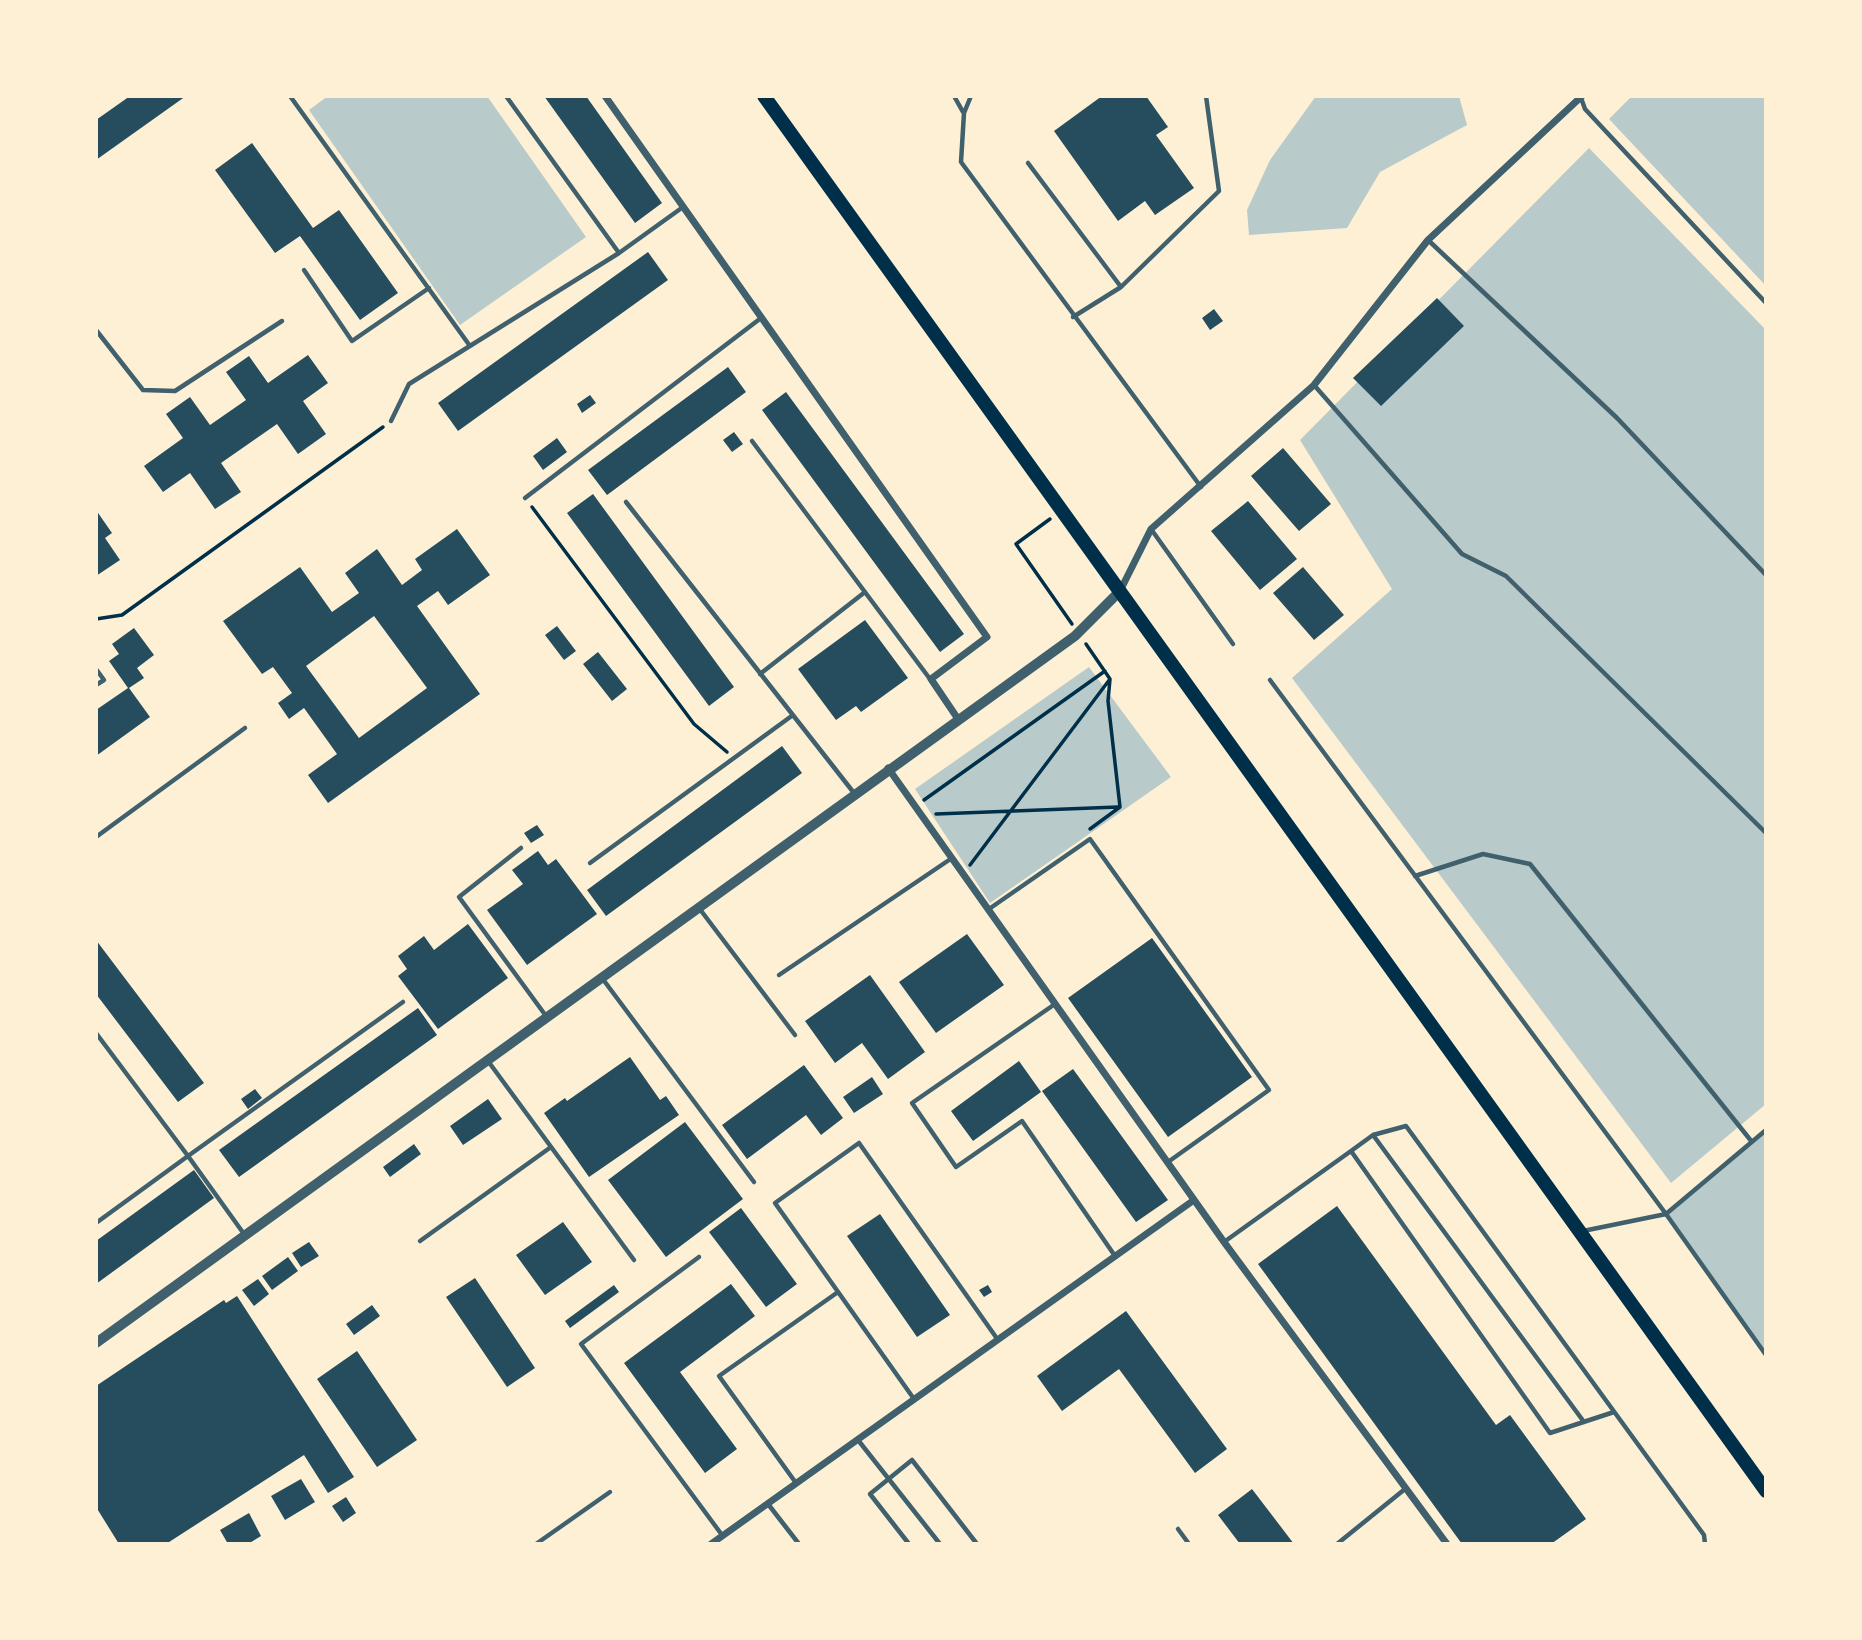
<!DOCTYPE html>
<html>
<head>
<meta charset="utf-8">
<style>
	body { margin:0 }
	#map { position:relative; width:1862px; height:1640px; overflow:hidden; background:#fdf0d5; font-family:Montserrat,sans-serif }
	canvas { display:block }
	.frame { position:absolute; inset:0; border:98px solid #fdf0d5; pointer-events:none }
</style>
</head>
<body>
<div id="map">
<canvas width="1862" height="1640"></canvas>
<div class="frame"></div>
</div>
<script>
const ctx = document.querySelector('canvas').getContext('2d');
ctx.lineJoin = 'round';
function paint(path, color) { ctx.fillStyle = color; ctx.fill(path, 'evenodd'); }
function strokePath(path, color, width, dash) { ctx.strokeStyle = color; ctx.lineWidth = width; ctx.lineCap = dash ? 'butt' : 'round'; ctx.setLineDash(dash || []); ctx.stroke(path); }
paint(new Path2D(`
	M328 96H487L586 237 460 325 309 110Z
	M1316 96H1459L1467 125 1380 172 1347 228 1249 235 1247 210 1270 160Z
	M1632 96H1766V286L1609 119Z
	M1589 148 1766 330V1104L1671 1183 1292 678 1392 589 1300 440Z
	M1089 667 1171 777 990 903 915 789Z
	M1766 1130V1355L1666 1214Z`), '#b9caca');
paint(new Path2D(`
	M130 96H186L96 160V120Z
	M544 96H586L662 203 635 223Z
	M1102 96H1146L1168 127 1156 135 1194 188 1155 215 1145 201 1118 221 1054 131Z
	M252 143 313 228 339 210 398 293 360 320 300 236 275 253 215 170Z
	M648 252 668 280 458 431 438 403Z
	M1437 298 1464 326 1381 406 1353 378Z
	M1214 309 1223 321 1210 330 1202 318Z
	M308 355 328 383 303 401 326 434 298 454 277 424 221 463 241 492 215 509 190 473 163 492 144 466 183 438 166 414 190 397 210 425 246 400 226 372 249 356 268 383Z
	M728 367 746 392 607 495 588 470Z
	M786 392 964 634 940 652 762 410Z
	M590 395 596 403 582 413 577 404Z
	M734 432 743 444 732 452 723 440Z
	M557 438 567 452 543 470 533 456Z
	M1283 448 1331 504 1299 531 1251 476Z
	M593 494 734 687 709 706 567 513Z
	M1248 501 1297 559 1260 590 1211 531Z
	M96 510 112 533 105 538 120 560 96 576Z
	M457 529 490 575 448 605 438 591 417 606 480 694 328 803 308 775 337 754 304 708 289 719 278 703 292 693 273 667 262 674 223 621 300 567 332 612 359 593 345 573 377 549 402 585 422 570 415 559ZM374 616 427 688 359 738 306 666Z
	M1303 567 1344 615 1314 640 1273 593Z
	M865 620 908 678 861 712 856 706 836 720 798 669Z
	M557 626 576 651 564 660 545 635Z
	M134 628 154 655 137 668 144 678 129 688 150 717 96 756V710L128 688 109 661 119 654 112 644Z
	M598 652 627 689 612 701 583 664Z
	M782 746 802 773 606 916 587 890Z
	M537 825 544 835 531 843 524 833Z
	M538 851 548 865 556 859 597 914 527 965 487 910 523 884 512 870Z
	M468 924 508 978 438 1029 398 976 407 969 398 956 424 936 434 950Z
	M967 934 1004 985 936 1033 899 982Z
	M1152 938 1252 1077 1168 1137 1068 998Z
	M96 940 204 1083 178 1102 96 994Z
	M870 975 925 1052 888 1079 862 1043 835 1063 805 1021Z
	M418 1008 437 1035 239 1177 219 1150Z
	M630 1057 660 1100 666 1096 679 1115 589 1177 544 1113 565 1098 567 1101Z
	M1019 1061 1041 1092 973 1141 951 1111Z
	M804 1065 843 1118 821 1135 806 1115 747 1159 722 1125Z
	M1073 1069 1168 1200 1136 1222 1042 1091Z
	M872 1077 883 1094 854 1113 843 1097Z
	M255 1089 262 1098 248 1109 241 1099Z
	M488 1099 502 1119 463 1145 450 1126Z
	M685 1122 743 1199 666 1257 608 1180Z
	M414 1144 421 1154 390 1177 383 1167Z
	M194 1170 214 1198 96 1284V1241Z
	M1337 1206 1496 1425 1510 1415 1586 1519 1551 1544H1462L1258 1264Z
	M741 1208 797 1284 766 1307 709 1232Z
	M880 1214 950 1315 917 1337 847 1236Z
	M563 1222 592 1262 545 1295 516 1255Z
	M309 1242 319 1256 301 1267 292 1253Z
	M288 1257 298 1271 272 1290 262 1276Z
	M475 1278 535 1368 507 1387 446 1297Z
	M258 1279 269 1294 254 1306 242 1290Z
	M731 1284 755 1316 680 1372 737 1449 705 1473 624 1363Z
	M614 1285 619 1292 570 1328 565 1321Z
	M988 1285 992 1292 984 1297 979 1290Z
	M237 1296 354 1477 328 1493 304 1455 166 1544H119L96 1507V1386L224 1300 226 1303Z
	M372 1305 380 1316 354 1335 346 1324Z
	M1126 1311 1227 1449 1195 1473 1119 1369 1062 1411 1037 1376Z
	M357 1351 417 1440 377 1467 317 1379Z
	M301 1479 315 1502 285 1520 271 1496Z
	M1252 1489 1294 1544H1240L1218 1515Z
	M346 1497 356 1513 343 1522 332 1506Z
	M249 1513 261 1536 248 1544H228L220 1530Z`), '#264d5e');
strokePath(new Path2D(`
	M532 507 694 724 727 752
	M1050 519 1016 544 1072 624
	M96 619 122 615 383 427
	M924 800 1105 671
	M936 814 1118 807
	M1090 829 1120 807 1108 701 1110 679
	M970 865 1110 679 1086 644`), '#003049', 3.5);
strokePath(new Path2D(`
	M290 96 470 346
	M506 96 619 253 683 207
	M954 96 963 112
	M971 96 964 113 961 162 1201 487
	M1581 98 1585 109 1766 303
	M1028 163 1121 287 1073 317
	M1428 240 1617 418 1766 575
	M304 270 352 341 429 288
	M1121 287 1219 191 1206 96
	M96 330 143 390 175 391 282 321
	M1314 385 1462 554 1506 576 1766 833
	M391 421 409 384 619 253
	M752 441 930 679
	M525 498 761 318
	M626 502 854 793
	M1151 529 1233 644
	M96 669 104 680 96 685
	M760 674 865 592
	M1270 680 1666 1214 1766 1355
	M96 837 245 728
	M521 848 459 897 546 1016
	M590 863 793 715
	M1415 876 1483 854 1530 864 1752 1142
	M699 908 795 1035
	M989 909 1090 839 1269 1090 1168 1162
	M779 975 952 858
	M602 978 754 1182
	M1055 1004 912 1103 956 1167 1022 1121 1115 1256
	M96 1033 188 1156 96 1223
	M488 1061 634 1260
	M1373 1135 1584 1422
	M1351 1151 1373 1135 1406 1126 1704 1535 1705 1544
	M1583 1231 1666 1214 1766 1130
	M244 1234 188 1156 403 1002
	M420 1241 551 1147
	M1224 1242 1351 1151 1550 1433 1614 1412
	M699 1257 581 1344 722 1535
	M914 1399 775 1203 859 1143 998 1340
	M858 1440 940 1544
	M796 1483 719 1376 838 1292
	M768 1504 799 1544
	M1178 1529 1189 1544
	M536 1544 610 1492
	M909 1544 870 1494 912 1460 977 1544
	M1337 1544 1405 1489`), '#3f606c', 4.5);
strokePath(new Path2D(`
	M605 96 987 637 931 679 958 719
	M1120 591 1151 529 1314 385 1428 240 1582 96
	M888 768 1224 1242 1447 1544
	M711 1544 1194 1200`), '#3f606c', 7);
strokePath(new Path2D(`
	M96 1343 1075 636 1119 592`), '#3f606c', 10);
strokePath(new Path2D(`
	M764 96 1766 1491`), '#003049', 14);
</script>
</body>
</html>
